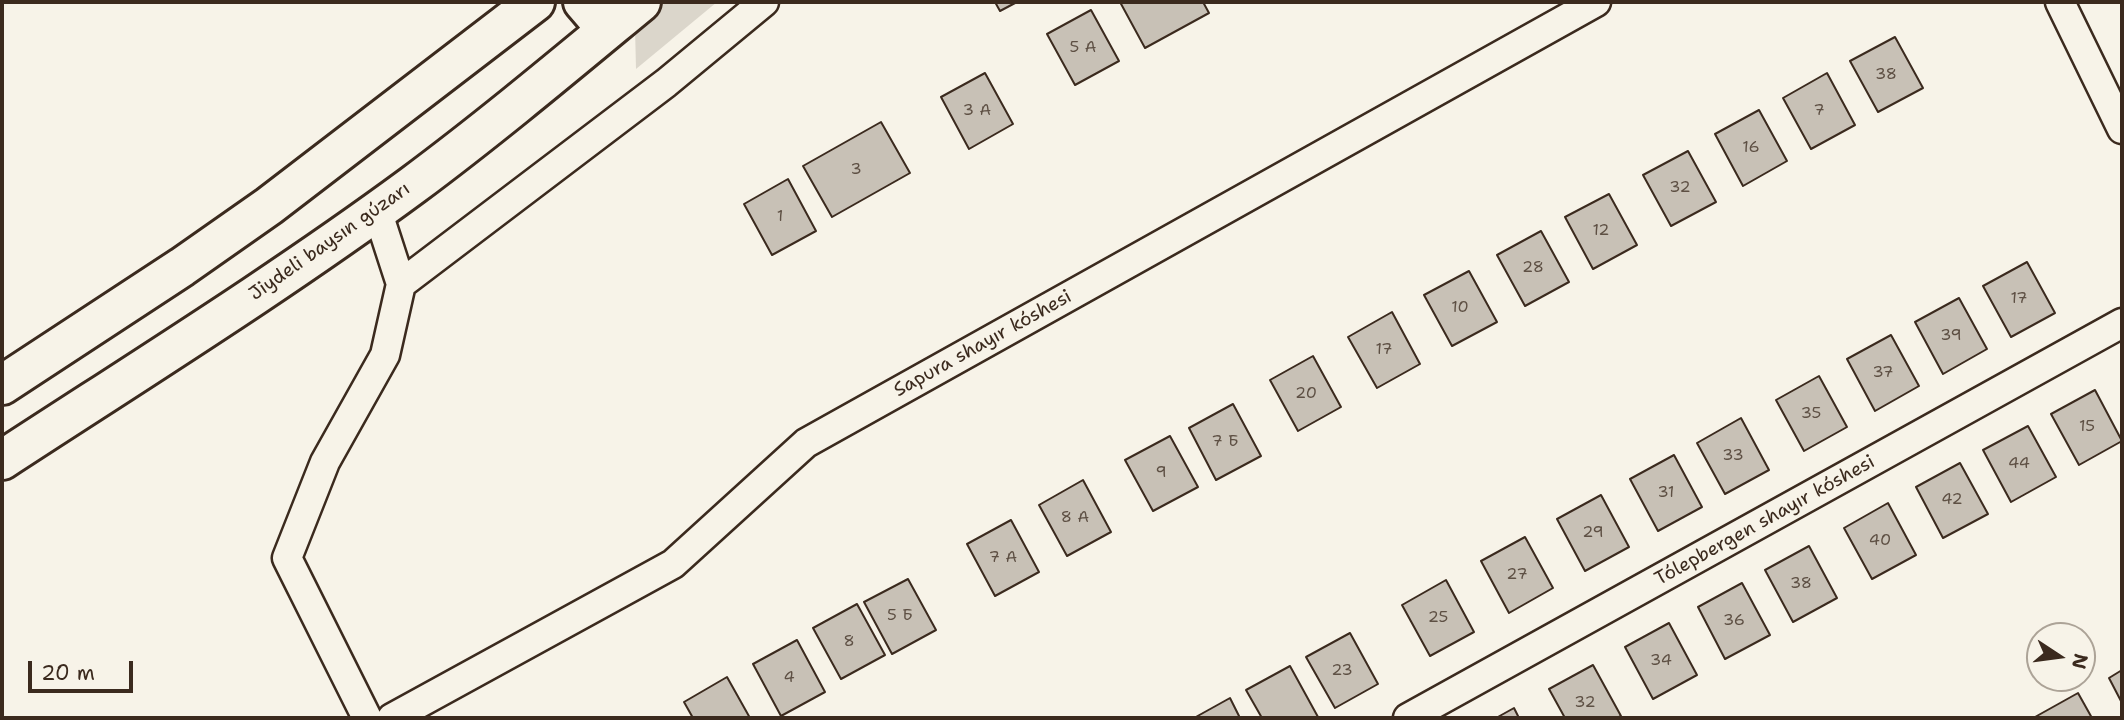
<!DOCTYPE html>
<html>
<head>
<meta charset="utf-8">
<style>
	body { margin:0 }
	#map { position:relative; width:2124px; height:720px; overflow:hidden; background:#f7f3e8; font-family:"Shantell Sans",sans-serif }
	canvas { display:block }
	.frame { position:absolute; inset:0; border:4px solid #3b2a1e; pointer-events:none }
	.north { position:absolute; left:2026px; top:622px; width:70px; height:70px; box-sizing:border-box; background:#f7f3e8; border:2px solid #aca397; border-radius:50%; rotate:103deg; font-size:19px; font-weight:700; line-height:28px; text-align:center; color:#3b2a1e }
	.north::after { content:''; display:block; margin:auto; width:24px; height:32px; background:#3b2a1e; clip-path:polygon(50% 0,100% 100%,50% 72%,0 100%) }
	.scale { position:absolute; left:28px; top:661px; width:105px; height:32px; box-sizing:border-box; border:4px solid #3b2a1e; border-top:0; padding-left:9px; font-size:21px; line-height:24px; white-space:nowrap; color:#3b2a1e; -webkit-text-stroke:5px #f7f3e8; paint-order:stroke }
</style>
</head>
<body>
<div id="map">
<canvas width="2124" height="720"></canvas>
<div class="frame"></div>
<div class="north">N</div>
<div class="scale">20 m</div>
</div>
<script>
const ctx = document.querySelector('canvas').getContext('2d');
ctx.lineJoin = 'round';
function paint(path, color) { ctx.fillStyle = color; ctx.fill(path, 'evenodd'); }
function strokePath(path, color, width, dash) { ctx.strokeStyle = color; ctx.lineWidth = width; ctx.lineCap = dash ? 'butt' : 'round'; ctx.setLineDash(dash || []); ctx.stroke(path); }
function write(font, color, halo, rows, align = 'center') {
  ctx.font = font + ' "Shantell Sans",sans-serif'; ctx.lineWidth = 5; ctx.setLineDash([]); ctx.textBaseline = 'middle'; ctx.strokeStyle = halo; ctx.fillStyle = color; for (const [text, x, y, turn = 0] of rows) {
    ctx.save(); ctx.translate(x, y); ctx.rotate((+turn || 0) * Math.PI / 180); ctx.textAlign = isNaN(turn) ? turn : align; if (halo) ctx.strokeText(text, 0, 0); ctx.fillText(text, 0, 0); ctx.restore();
  }
}
paint(new Path2D(`
	M666 2H717L636 69 635 27Z`), '#dbd6cb');
const building = new Path2D(`
	M995 2H1017L1000 11Z
	M1120 2H1203L1209 13 1145 48Z
	M1091 10 1119 61 1075 85 1047 34Z
	M1895 37 1923 88 1878 112 1850 61Z
	M985 73 1013 124 969 149 941 97Z
	M1827 73 1855 125 1811 149 1783 98Z
	M1759 110 1787 161 1743 186 1715 134Z
	M881 122 910 173 832 217 803 166Z
	M1688 151 1716 202 1671 226 1643 175Z
	M788 179 816 231 772 255 744 204Z
	M1609 194 1637 245 1593 269 1565 217Z
	M1541 231 1569 282 1525 306 1497 255Z
	M2027 262 2055 313 2011 337 1983 286Z
	M1469 271 1497 322 1452 346 1424 295Z
	M1959 298 1987 349 1943 374 1915 322Z
	M1392 312 1420 364 1377 388 1348 337Z
	M1891 335 1919 386 1875 411 1847 359Z
	M1313 356 1341 407 1298 431 1270 380Z
	M1819 376 1847 427 1804 451 1776 400Z
	M2095 390 2122 441 2079 465 2051 414Z
	M1233 404 1261 456 1216 480 1189 428Z
	M1741 418 1769 470 1725 494 1697 443Z
	M2028 426 2056 477 2011 502 1983 450Z
	M1170 436 1198 487 1153 511 1125 460Z
	M1674 455 1702 507 1658 531 1630 479Z
	M1960 463 1988 514 1943 538 1916 487Z
	M1083 480 1111 532 1067 556 1039 505Z
	M1601 495 1629 547 1585 571 1557 519Z
	M1888 503 1916 555 1872 579 1844 528Z
	M1011 520 1039 572 995 596 967 544Z
	M1525 537 1553 588 1509 613 1481 561Z
	M1809 546 1837 598 1793 622 1765 570Z
	M908 579 936 630 892 654 864 602Z
	M1446 580 1474 632 1430 656 1402 605Z
	M1742 583 1770 635 1725 659 1698 607Z
	M857 604 885 655 841 679 813 628Z
	M1669 623 1697 675 1653 699 1625 647Z
	M1350 633 1378 684 1335 708 1306 657Z
	M797 640 825 692 781 716 753 664Z
	M1593 665 1621 716 1617 718H1565L1549 689Z
	M1290 666 1318 717 1262 718 1246 690Z
	M2122 670V703L2109 678Z
	M727 677 750 718H693L684 702Z
	M2078 693 2092 718H2035V717Z
	M1230 698 1240 718H1194Z
	M1514 708 1519 718H1496Z`);
paint(building, '#c8c1b6');
strokePath(building, '#3b2a1e', 2);
const street = new Path2D(`
	M2060 2 2122 129
	M401 284 666 83 764 2
	M367 718 287 558 325 462 385 355 401 284 377 210
	M392 718 673 564 806 443 1596 2
	M1408 718 2122 323`);
const primary = new Path2D(`
	M583 2 607 30
	M2 385 182 267 269 206 535 2
	M2 460C140 370 280 283 413 185 491 127 566 64 641 2`);
strokePath(street, '#3b2a1e', 33);
strokePath(primary, '#3b2a1e', 44);
strokePath(street, '#f7f3e8', 28);
strokePath(primary, '#f7f3e8', 38);
write('16px', '#5e5044', null, [
	["5 А",1083,48],
	["38",1886,75],
	["3 А",977,111],
	["7",1819,111],
	["16",1751,148],
	["3",856,170],
	["32",1680,188],
	["1",780,217],
	["12",1601,231],
	["28",1533,268],
	["17",2019,299],
	["10",1460,308],
	["39",1951,336],
	["17",1384,350],
	["37",1883,373],
	["20",1306,394],
	["35",1811,414],
	["15",2087,427],
	["7 Б",1225,442],
	["33",1733,456],
	["44",2019,464],
	["9",1161,473],
	["31",1666,493],
	["42",1952,500],
	["8 А",1075,518],
	["29",1593,533],
	["40",1880,541],
	["7 А",1003,558],
	["27",1517,575],
	["38",1801,584],
	["5 Б",900,616],
	["25",1438,618],
	["36",1734,621],
	["8",849,642],
	["34",1661,661],
	["23",1342,671],
	["4",789,678],
	["32",1585,703]
]);
write('19px', '#3b2a1e', '#f7f3e8', [
	["Jiydeli baysın gúzarı",330,242,-35],
	["Sapura shayır kóshesi",983,344,-29],
	["Tólepbergen shayır kóshesi",1765,521,-29]
]);
</script>
</body>
</html>
